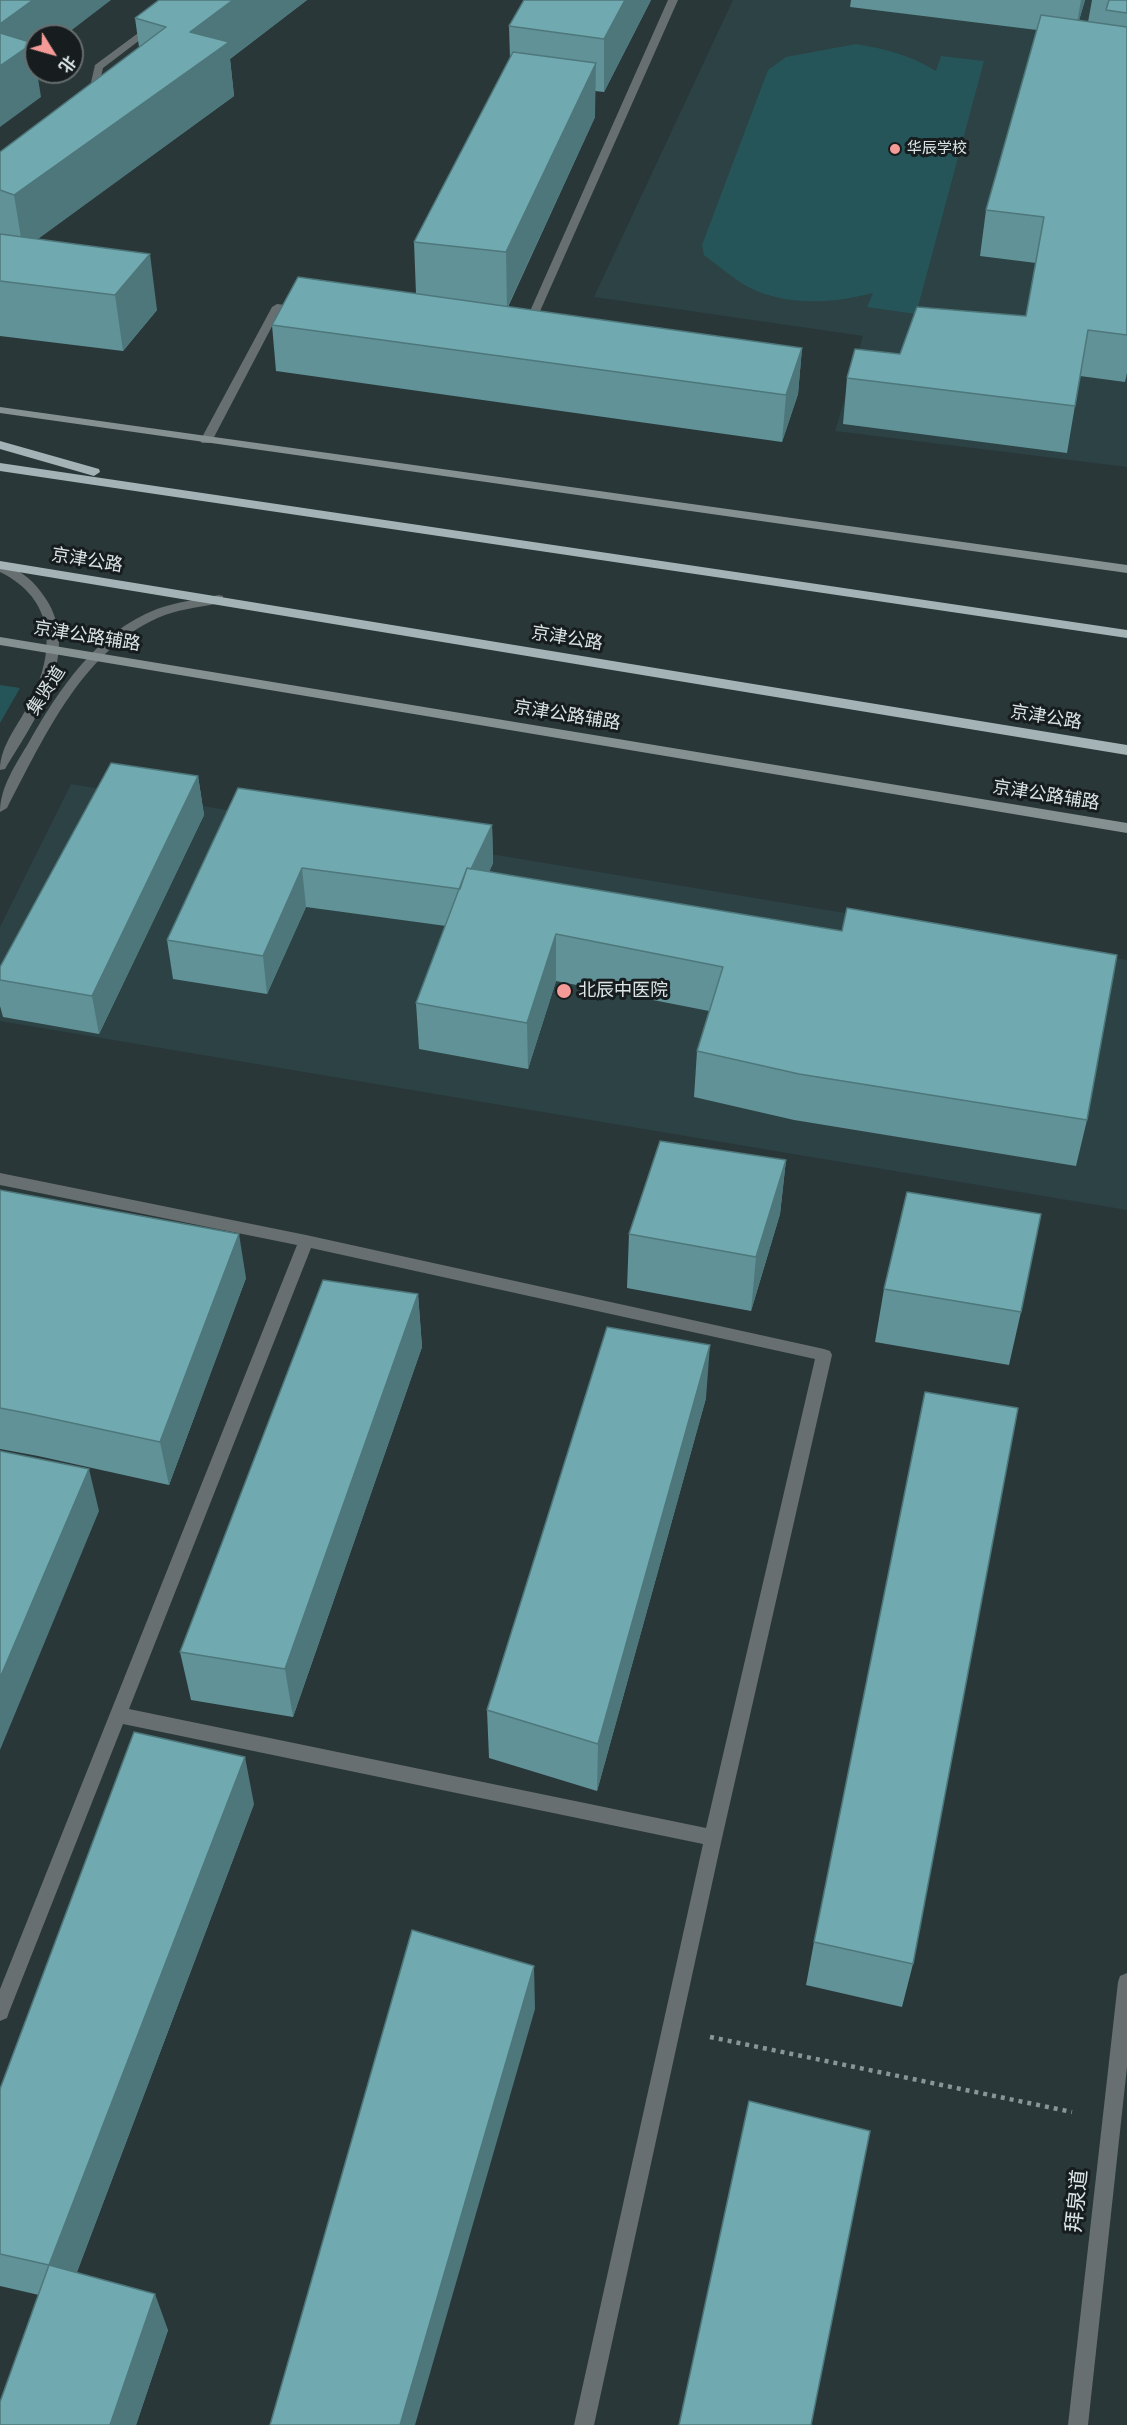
<!DOCTYPE html>
<html>
<head>
<meta charset="utf-8">
<style>
	body { margin:0 }
	#map { position:relative; width:1127px; height:2425px; overflow:hidden; background:#293739; font-family:"Times New Roman","Noto Sans SC",serif }
	canvas { display:block }
	.north { position:absolute; left:24px; top:24px; width:60px; height:60px; box-sizing:border-box; background:#171d1e; border:2px solid #666d6e; border-radius:50%; rotate:127deg; font-size:16px; font-weight:700; line-height:24px; text-align:center; color:#dce5e6 }
	.north::after { content:''; display:block; margin:auto; width:21px; height:27px; background:#f59b97; clip-path:polygon(50% 0,100% 100%,50% 72%,0 100%) }
</style>
</head>
<body>
<div id="map">
<canvas width="1127" height="2425"></canvas>
<div class="north">北</div>
</div>
<script>
const ctx = document.querySelector('canvas').getContext('2d');
ctx.lineJoin = 'round';
function paint(path, color) { ctx.fillStyle = color; ctx.fill(path, 'evenodd'); }
function strokePath(path, color, width, dash) { ctx.strokeStyle = color; ctx.lineWidth = width; ctx.lineCap = dash ? 'butt' : 'round'; ctx.setLineDash(dash || []); ctx.stroke(path); }
function write(font, color, halo, rows, align = 'center') {
  ctx.font = font + ' "Times New Roman","Noto Sans SC",serif'; ctx.lineWidth = 6; ctx.setLineDash([]); ctx.textBaseline = 'middle'; ctx.strokeStyle = halo; ctx.fillStyle = color; for (const [text, x, y, turn = 0] of rows) {
    ctx.save(); ctx.translate(x, y); ctx.rotate((+turn || 0) * Math.PI / 180); ctx.textAlign = isNaN(turn) ? turn : align; if (halo) ctx.strokeText(text, 0, 0); ctx.fillText(text, 0, 0); ctx.restore();
  }
}
paint(new Path2D(`
	M733 0H1127V467L835 431 863 336 594 297Z
	M71 784 1127 960V1210L0 1021V927Z`), '#2c4244');
paint(new Path2D(`
	M856 44C886 49 910 55 936 71L941 56 984 61 916 314 867 307 873 293C831 304 780 307 741 283 728 274 716 264 704 255L702 245 768 70 786 57Z
	M0 685 20 688 0 723Z`), '#265559');
strokePath(new Path2D(`
	M710 2037 1072 2112`), '#899596', 4.5, [4, 5]);
paint(new Path2D(`
	M668 0H678L533 327 524 329 523 327Z
	M149 25 157 27 103 68 96 98 87 100 95 65Z
	M277 304 302 307 307 310 302 313 280 311 212 441 210 443H202L200 441 272 307Z
	M0 1173 306 1235 824 1349 830 1351 832 1355 722 1838 594 2425H574L703 1844 123 1724 9 2012 7 2018 0 2021V1989L297 1245 0 1185ZM311 1248 815 1359 706 1828 129 1709Z`), '#686f70');
paint(new Path2D(`
	M0 563C17 568 31 578 41 592 86 649 36 718 5 769L0 770C0 745 20 723 31 700 56 650 55 599 0 572Z
	M219 595 223 596V602C204 607 184 608 165 615 84 646 45 736 7 808L0 812C0 787 16 764 29 742 59 689 97 632 157 609 177 602 198 599 219 595Z
	M1127 1973V2067L1088 2425H1068L1118 1982 1120 1976Z`), '#686f70');
paint(new Path2D(`
	M0 407 1127 565V573L0 413Z
	M0 637 1127 823V833L0 645Z`), '#859091');
paint(new Path2D(`
	M0 441 99 469 100 472 94 476 0 449Z
	M0 463 1127 630V638L0 471Z
	M0 561 1127 745V755L0 569Z`), '#a4b4b6');
paint(new Path2D(`
	M159 0H307L230 59 234 96 37 239 157 310 123 351 0 336V152L139 47 135 18Z
	M651 0 604 92 595 91V117L508 307 802 348 798 394 782 442 276 371 272 325 416 294 414 242 510 59 509 26Z
	M851 0H1085L1079 20 1088 22 1092 0H1127V373L1125 382 1080 376 1067 453 843 424 847 378 900 354 1026 316 1036 263 980 256 986 210 1037 30 850 7Z
	M198 776 204 815 99 1034 3 1017 0 1006V967Z
	M238 788 492 825 493 863 489 872 842 931 1087 1120 1076 1166 794 1120 694 1097 697 1051 709 1011 556 981 528 1069 419 1049 416 1003 446 926 306 907 267 994 173 979 167 940Z
	M786 1160 780 1214 751 1311 627 1288 629 1234Z
	M0 1190 246 1278 169 1485 38 1456 0 1449Z
	M884 1289 1021 1312 1009 1365 875 1342Z
	M418 1294 422 1347 293 1717 191 1700 180 1652Z
	M706 1398 597 1791 489 1758 487 1710Z
	M254 1804 77 2272 168 2330 136 2425H0L39 2295 0 2286V2089Z
	M814 1942 913 1964 902 2007 806 1985Z`), '#609297');
paint(new Path2D(`
	M33 0H111L64 36H36V57L35 58 36 72H37L41 97 0 127V24Z
	M233 0H307L230 59 234 96 23 250 14 195 190 32Z
	M625 0H651L604 92V39Z
	M1081 0H1085L1075 35Z
	M596 63 595 117 507 308 506 252Z
	M150 254 157 310 123 351 115 295Z
	M802 348 798 394 782 442 786 395Z
	M198 776 204 815 99 1034 92 996Z
	M492 825 493 863 463 928 462 890Z
	M302 868 306 907 267 994 263 956Z
	M556 934V981L528 1069 527 1023Z
	M786 1160 780 1214 751 1311 756 1257Z
	M239 1234 246 1278 169 1485 160 1442Z
	M418 1294 422 1347 293 1717 285 1669Z
	M710 1345 706 1398 597 1791 598 1744Z
	M89 1469 99 1511 0 1750V1678Z
	M245 1757 254 1804 66 2301 49 2265Z
	M534 1966 535 2009 415 2425H400Z
	M155 2294 168 2330 136 2425H110Z`), '#4e777b');
const building = new Path2D(`
	M0 0H33L0 24Z
	M159 0H233L190 32 229 42 14 195 0 190V152L166 27 135 18Z
	M524 0H625L604 39 509 26Z
	M1109 0H1127V13L1106 10Z
	M1041 15 1127 27V335L1088 330 1075 406 847 378 855 349 900 354 917 307 1026 316 1044 217 986 210Z
	M0 33 33 43 0 66Z
	M513 52 596 63 506 252 414 242Z
	M0 234 150 254 115 295 0 281Z
	M298 277 802 348 786 395 272 325Z
	M111 763 198 776 92 996 0 980V967Z
	M238 788 492 825 471 869 467 868 460 889 302 868 263 956 167 940Z
	M467 868 842 931 847 908 1117 955 1087 1120 799 1074 697 1051 723 967 556 934 527 1023 416 1003Z
	M660 1141 786 1160 756 1257 629 1234Z
	M0 1190 239 1234 160 1442 26 1413 0 1408Z
	M907 1192 1041 1214 1021 1312 884 1289Z
	M323 1280 418 1294 285 1669 180 1652Z
	M607 1327 710 1345 598 1744 487 1710Z
	M925 1392 1018 1408 913 1964 814 1942Z
	M0 1451 89 1469 0 1678Z
	M134 1732 245 1757 49 2265 0 2254V2089Z
	M412 1930 534 1966 400 2425H270Z
	M749 2101 870 2131 811 2425H679Z
	M49 2265 155 2294 110 2425H0V2402Z`);
paint(building, '#70aab0');
strokePath(building, '#4e777b', 1.5);
for (const [x, y, r, color] of [
	[895,149,6,"#f59b97"],
	[564,991,8,"#f59b97"]
]) { const dot = new Path2D(); dot.arc(x, y, r, 0, 2 * Math.PI); ctx.fillStyle = color; ctx.fill(dot); strokePath(dot, '#171d1e', 2); }
write('15px', '#dce5e6', '#171d1e', [
	["华辰学校",907,149]
], 'left');
write('18px', '#dce5e6', '#171d1e', [
	["京津公路",87,561,9],
	["京津公路辅路",87,637,9],
	["京津公路",567,639,9],
	["集贤道",47,691,-57],
	["京津公路辅路",567,716,9],
	["京津公路",1046,718,9],
	["京津公路辅路",1046,796,9]
]);
write('18px', '#dce5e6', '#171d1e', [
	["北辰中医院",578,991]
], 'left');
write('21px', '#dce5e6', '#171d1e', [
	["拜泉道",1078,2201,-84]
]);
</script>
</body>
</html>
